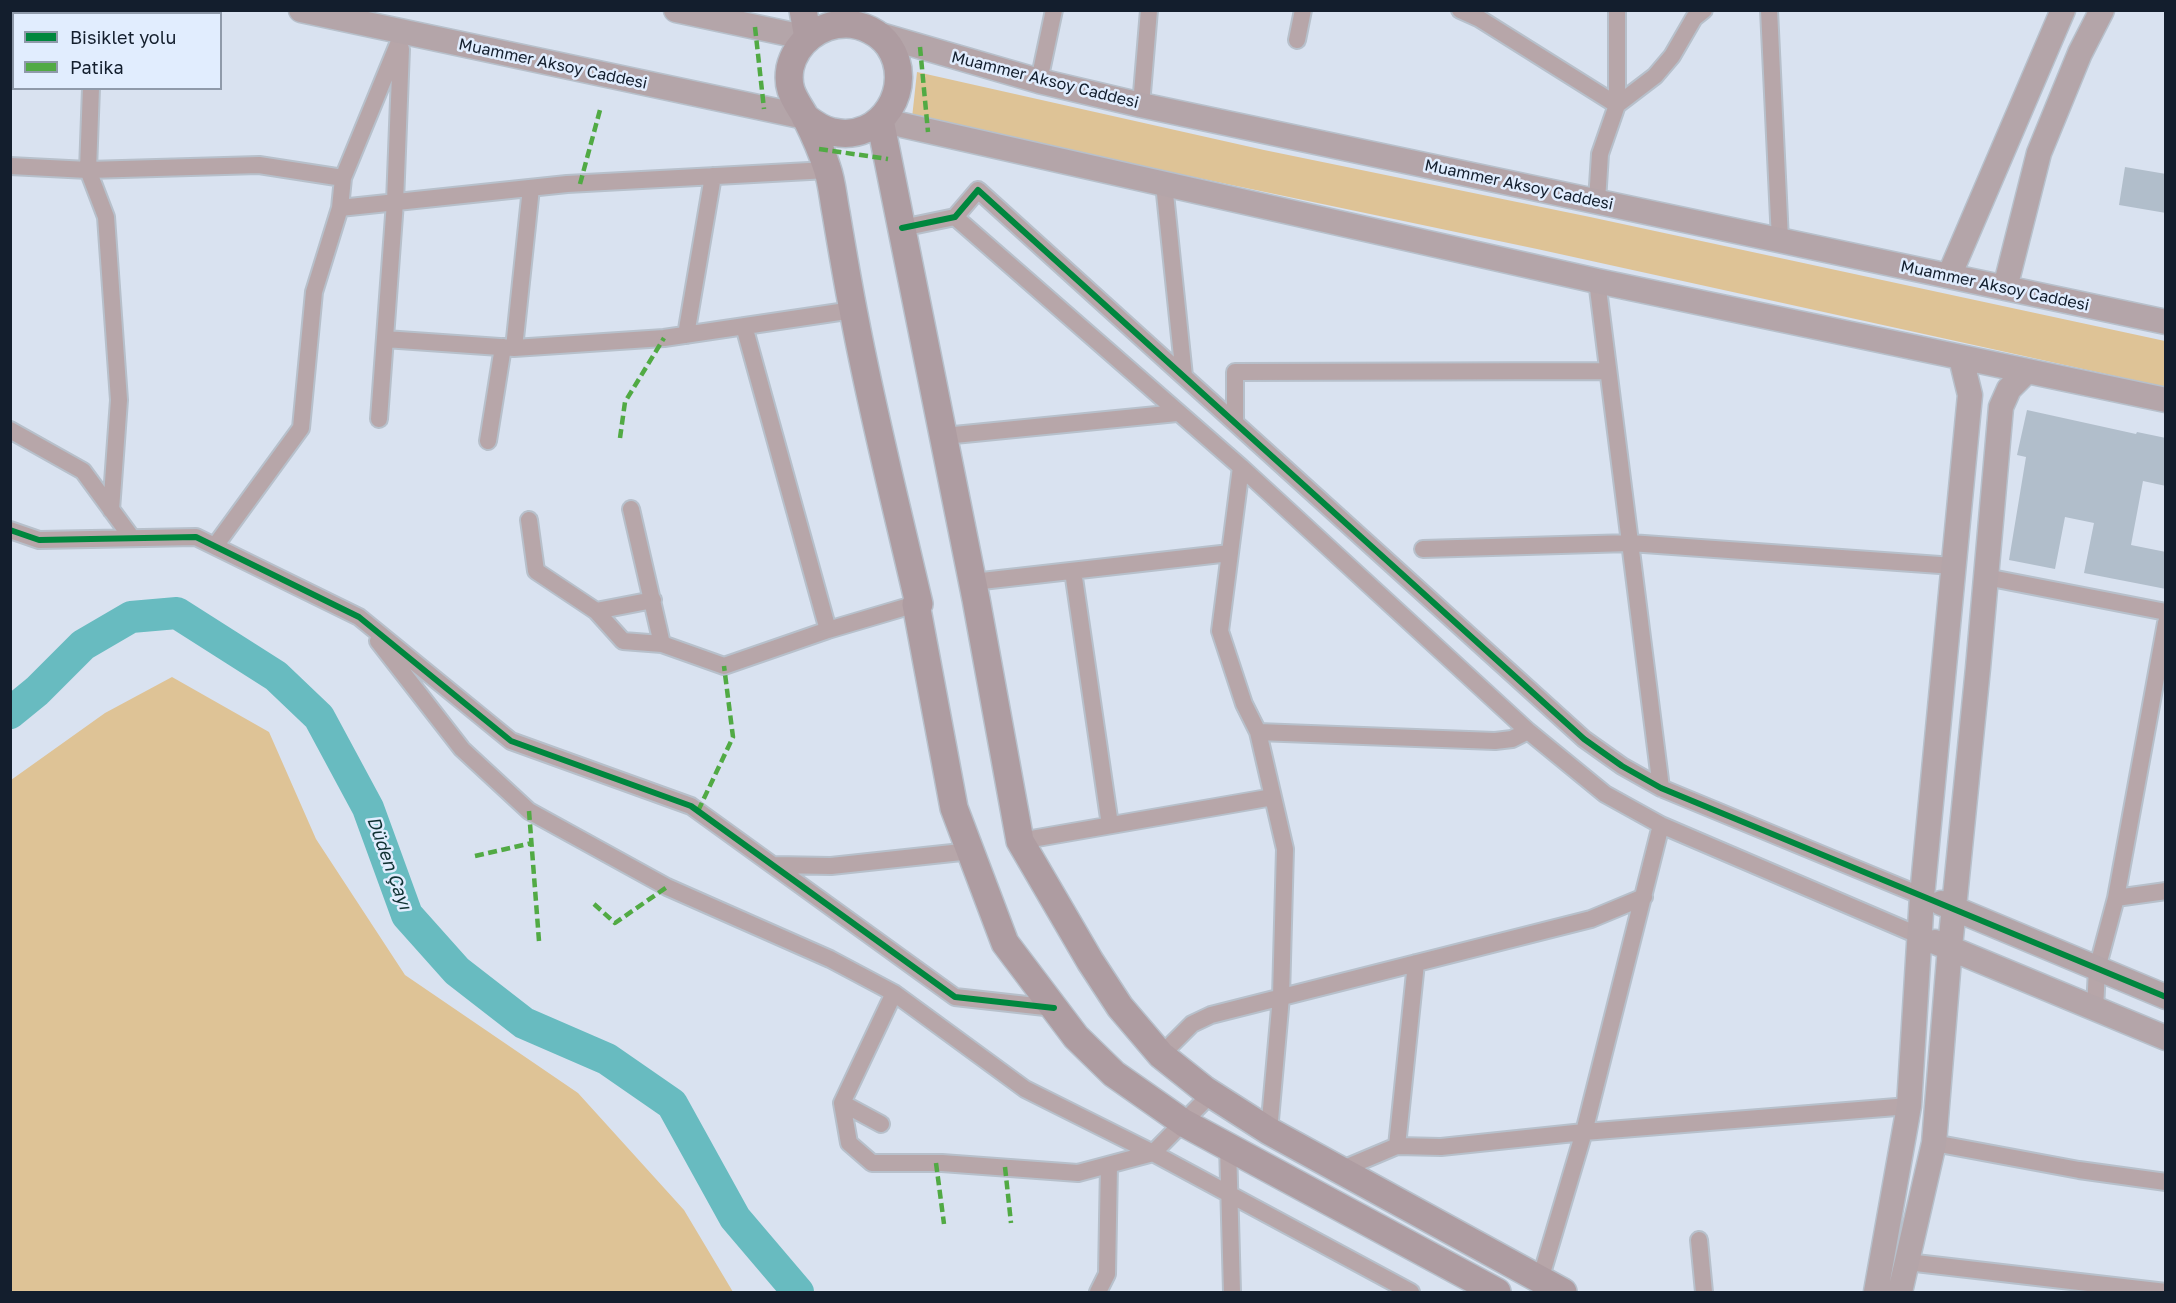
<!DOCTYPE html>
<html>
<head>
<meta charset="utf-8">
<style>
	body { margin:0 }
	#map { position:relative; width:2176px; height:1303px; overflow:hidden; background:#d9e2f0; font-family:"Golos Text",sans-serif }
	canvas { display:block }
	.frame { position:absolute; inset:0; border:12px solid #131e2d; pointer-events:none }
	.legend { position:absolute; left:12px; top:12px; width:210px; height:78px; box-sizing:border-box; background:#e1edfe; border:2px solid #8f9aaa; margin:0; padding:8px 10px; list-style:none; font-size:18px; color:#131e2d }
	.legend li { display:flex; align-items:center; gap:12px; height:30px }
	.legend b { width:30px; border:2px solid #8f9aaa }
</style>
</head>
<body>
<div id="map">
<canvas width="2176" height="1303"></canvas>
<div class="frame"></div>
<ul class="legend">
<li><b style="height:8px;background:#00873e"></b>Bisiklet yolu</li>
<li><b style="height:8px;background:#51aa44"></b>Patika</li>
</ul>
</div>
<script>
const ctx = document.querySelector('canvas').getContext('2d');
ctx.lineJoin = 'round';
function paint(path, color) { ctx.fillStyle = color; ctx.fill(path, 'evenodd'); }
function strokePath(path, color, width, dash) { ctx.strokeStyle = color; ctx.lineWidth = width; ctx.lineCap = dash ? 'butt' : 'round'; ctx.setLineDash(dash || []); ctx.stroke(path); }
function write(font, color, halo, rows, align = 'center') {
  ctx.font = font + ' "Golos Text",sans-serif'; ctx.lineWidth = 5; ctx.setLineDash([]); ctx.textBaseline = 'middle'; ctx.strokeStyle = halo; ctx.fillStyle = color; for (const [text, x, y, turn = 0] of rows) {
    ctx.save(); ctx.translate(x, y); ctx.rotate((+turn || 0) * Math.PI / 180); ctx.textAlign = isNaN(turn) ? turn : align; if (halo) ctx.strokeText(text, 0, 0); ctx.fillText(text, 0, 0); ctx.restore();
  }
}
paint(new Path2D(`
	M917 72 1264 150 1590 217 2165 341V387L1537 249 912 118Z
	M172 677 269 732 316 839 405 975 578 1093 684 1210 733 1292H11V780L105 713Z`), '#dec396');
strokePath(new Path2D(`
	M10 713 37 691 83 645 131 617 177 613 276 676 319 717 368 808 407 915 457 971 524 1023 607 1059 672 1104 735 1218 798 1292`), '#68bbc0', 32);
paint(new Path2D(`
	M2125 167 2166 174V213L2119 205Z
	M2027 410 2136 434 2137 432 2166 438V486L2143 481 2131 545 2166 552V589L2084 573 2094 523 2065 517 2055 569 2009 560 2026 457 2017 455Z`), '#b1becb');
const street = new Path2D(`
	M90 10V14
	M1460 10 1480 19 1617 105V10
	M1769 10 1780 240
	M403 32 343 178 340 208 567 184 828 170
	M1297 40 1303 10
	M1039 81 1054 10
	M91 88 88 170 106 217 119 400 111 510
	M1141 105 1149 10
	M10 166 88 170 259 165 343 178
	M1164 184 1184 376
	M531 188 514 348 664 338 853 310
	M1597 201 1600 154 1617 105 1655 76 1672 56 1694 18 1704 10
	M955 217 1241 467 1528 731 1605 794 1661 825 1920 936
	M902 228 955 217 978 190 1584 739 1622 766 1661 788 1922 896
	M1597 281 1661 788
	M744 326 828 630 916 604
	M686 335 713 176
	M385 339 514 348
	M379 419 395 202 401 49
	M1235 421V372L1608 371
	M10 430 83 471 132 538
	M944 436 1177 413
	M488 441 503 347
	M1241 467 1220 631 1244 704 1258 732 1285 849 1281 997 1269 1131
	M631 509 662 644 724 666 828 630
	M529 520 536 571 596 611 623 641 662 644
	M10 530 39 540 196 537 359 617 511 741 691 806 955 997 1054 1008
	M215 546 301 428 314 292 340 208
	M1423 549 1630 543 1954 566
	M1073 571 1110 825
	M1986 577 2166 612
	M973 582 1230 553
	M596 611 653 600
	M378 641 462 749 529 811 667 887 830 959 894 993 1025 1089 1153 1153 1211 1094
	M1258 732 1495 741 1512 739 1528 731
	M1020 841 1273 797
	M774 865 831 866 971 851
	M2116 898 2166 891
	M894 993 842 1103 849 1143 872 1163H942L1078 1173 1153 1153 1411 1292
	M2095 1009 2097 969 2116 898 2166 623
	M1161 1055 1192 1024 1211 1015 1591 919 1644 897
	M842 1103 881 1124
	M1934 1143 2079 1170 2166 1182
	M1228 1146 1232 1292
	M1397 1146 1416 963
	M1340 1170 1397 1146 1441 1147 1584 1132 1909 1106
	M1699 1240 1704 1292
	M1907 1262 2166 1292
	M1540 1280 1584 1132 1661 825
	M1098 1292 1107 1274 1109 1165`);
const secondary = new Path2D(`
	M301 10 805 117
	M676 10 808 38
	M877 34 1039 81 1141 105 2166 322
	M880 120 1597 281 2166 400
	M1949 276 2063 10
	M2005 288 2039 153 2080 53 2102 10
	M1941 903 2166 997
	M1935 942 2166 1038
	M1876 1292 1909 1106 1922 896 1970 395 1961 358
	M1900 1292 1934 1143 1950 947 1978 668 2001 407 2009 389 2027 371`);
const primary = new Path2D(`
	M803 10 808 38
	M805 117C814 124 822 130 833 132 882 143 916 86 889 46 880 33 862 24 846 24 820 24 796 42 790 68 786 91 796 100 806 118 814 134 822 152 827 168 832 182 833 198 836 213 842 249 848 285 855 320 873 415 897 509 919 604H916L954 808 1005 943 1076 1037 1114 1074 1184 1123 1497 1292
	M880 120 976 599 1020 841 1090 961 1120 1007 1161 1055 1205 1090 1269 1131 1563 1292`);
strokePath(street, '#b7c0cb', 20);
strokePath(secondary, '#b7c0cb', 27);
strokePath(primary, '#b7c0cb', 30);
strokePath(street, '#b7a6a9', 16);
strokePath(secondary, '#b4a5a9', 24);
strokePath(primary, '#ae9ca1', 27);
strokePath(new Path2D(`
	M755 27 764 109
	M920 47 928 132
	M819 149 888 159
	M580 184 600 110
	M620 438 625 402 664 338
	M529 811 539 941
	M698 811 733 737 724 666
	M475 856 532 843
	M594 904 615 923 667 887
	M936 1163 944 1224
	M1005 1167 1011 1223`), '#51aa44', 4.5, [9, 4.5]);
strokePath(new Path2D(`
	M902 228 955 217 978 190 1584 739 1622 766 1661 788 2166 997
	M10 530 39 540 196 537 359 617 511 741 691 806 955 997 1054 1008`), '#00873e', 6);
write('16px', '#131e2d', '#e1edfe', [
	["Muammer Aksoy Caddesi",553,64,12],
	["Muammer Aksoy Caddesi",1045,80,14],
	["Muammer Aksoy Caddesi",1519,185,12],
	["Muammer Aksoy Caddesi",1995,286,12]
]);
write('italic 18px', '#0f3132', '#e1edfe', [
	["Düden Çayı",389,863,70]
]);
</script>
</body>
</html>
